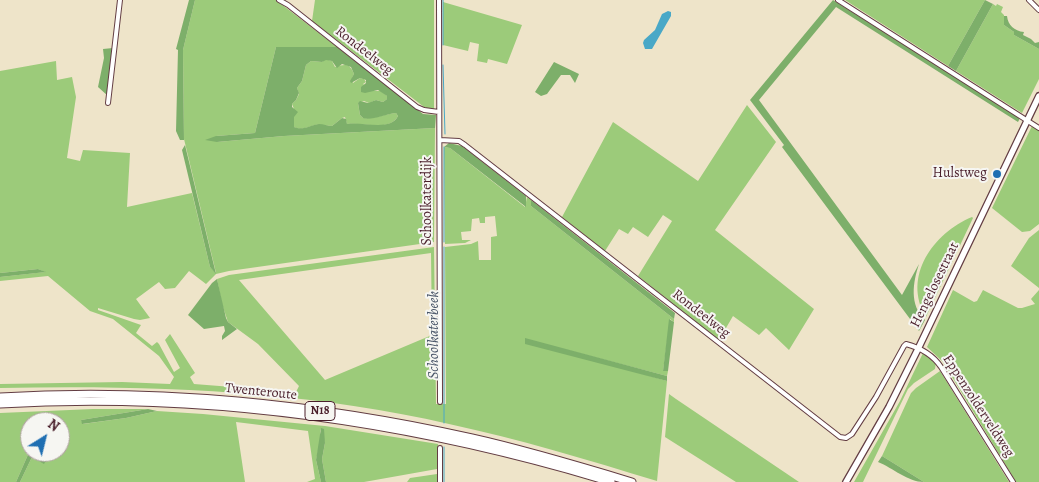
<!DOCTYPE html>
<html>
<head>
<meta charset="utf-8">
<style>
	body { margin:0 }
	#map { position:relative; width:1039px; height:482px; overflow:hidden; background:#eee4c9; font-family:Alegreya,serif }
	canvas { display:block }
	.north { position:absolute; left:20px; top:412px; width:50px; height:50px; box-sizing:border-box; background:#f6f6f2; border:1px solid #b1a0a2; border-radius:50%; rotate:36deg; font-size:14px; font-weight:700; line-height:20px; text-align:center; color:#4a1f2b }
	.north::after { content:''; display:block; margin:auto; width:18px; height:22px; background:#1f6fb2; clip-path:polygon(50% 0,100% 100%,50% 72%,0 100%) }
</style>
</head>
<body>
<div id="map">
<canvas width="1039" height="482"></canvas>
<div class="north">N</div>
</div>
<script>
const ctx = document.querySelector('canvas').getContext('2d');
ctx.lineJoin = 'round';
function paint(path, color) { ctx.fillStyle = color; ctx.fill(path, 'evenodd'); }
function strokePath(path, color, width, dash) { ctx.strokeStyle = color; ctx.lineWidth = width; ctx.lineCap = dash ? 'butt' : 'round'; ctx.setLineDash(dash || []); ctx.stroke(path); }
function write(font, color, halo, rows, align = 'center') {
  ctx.font = font + ' Alegreya,serif'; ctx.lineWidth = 4; ctx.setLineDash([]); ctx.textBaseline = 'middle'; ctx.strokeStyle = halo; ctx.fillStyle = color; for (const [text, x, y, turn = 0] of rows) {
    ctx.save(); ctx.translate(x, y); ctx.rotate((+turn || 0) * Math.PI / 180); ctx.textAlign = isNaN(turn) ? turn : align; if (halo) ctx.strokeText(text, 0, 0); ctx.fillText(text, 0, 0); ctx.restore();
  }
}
paint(new Path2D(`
	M195 0H276L337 47H276L255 133 216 136 217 142 284 136 435 128 434 242 229 271 216 274 206 284 189 271 175 288 165 289 159 282 136 299 150 318 140 320 134 319 98 308V310L141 325 136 333 152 346 157 342 159 344 174 372 180 368 165 340 170 334 195 373 190 377 194 384 296 392 299 386 258 344 228 322 222 304 217 279 229 275 434 247 436 404H446L445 247 471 244 478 241 479 260H491V237L497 236 495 216 485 217V223H480L479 218 472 219 471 231 461 232 462 240H471L465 243 445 244 444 147 450 148 525 207 527 197 531 200V206L674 319V322L670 319 663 371H668L667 376 525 339 667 381 657 481C588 460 519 439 449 424 302 390 150 385 0 388V384L122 382 170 384 174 377 159 356 113 319 90 311 48 276 0 281V277L45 272 38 269 0 273V71L56 61 57 80 72 77 76 97 67 158 80 161 83 150 130 153 127 207 192 193 210 267 216 273 184 139 183 50ZM431 253 432 335 325 380 239 280Z
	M315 0H434V110H428L312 21Z
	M845 0H985L948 66Z
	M443 2 522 25 507 64 488 59 487 63 477 61 479 44 470 42 468 51 443 45Z
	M993 4 996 6 997 4 1003 7 1001 12 1004 15V25L1014 32V35L1039 49V79L1022 113 956 71Z
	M325 59 332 61 335 67C345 64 350 63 354 74L352 78 353 83 360 78 364 79 366 82 363 84 373 91H381L387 96V99L383 102 376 100 369 103 364 101 358 103 360 115 363 118C375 119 384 114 396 113L398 116C390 132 362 122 347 124L345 117 342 118 332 126C327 126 320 124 315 125 307 127 302 131 294 127V109L292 104 296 100 299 94 297 88 302 81 306 65 311 61 322 62Z
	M747 105 776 142 715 230 814 309 789 350 766 328 759 335 733 316 719 340 638 276 672 221 663 215 648 237 633 227 628 234 619 229 605 251 562 217 613 122 698 181Z
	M1032 126 1039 129V224L1030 231 1022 232 992 208Z
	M972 217 973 218 926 317C902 277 933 233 972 217Z
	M1039 230V288L1011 266 1029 238Z
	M953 290 974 302 977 301 983 290 1018 308H1022L1035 304 1031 299 1039 290V482H1016L943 362 927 347Z
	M923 353 927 354 936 362 935 369 914 383 908 389 863 482H854L900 401Z
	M940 371 1009 482H924L882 456 911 393 916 388Z
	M669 394 676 399 799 482H736L665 437Z
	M93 409H148L81 420 83 424 126 418 157 411 203 414 325 426 438 444V464L437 469 364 482H326L322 459 325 443 320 429V442L316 460 321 482H307L315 479 308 431 236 422 245 482H20L32 457 46 459 33 452H60V422H30V450L16 482H0V413Z
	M437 474V482H407L410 478Z`), '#9ccb7a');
paint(new Path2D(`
	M189 0H195L183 50 184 140H180L176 131 178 50 176 49Z
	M833 0 1020 118 1018 122 836 7 759 100 902 295 919 264C913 282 909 305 925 320L919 331 782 147 784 145 750 100Z
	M985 0 993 4 956 71 948 66Z
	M1004 16H1007C1008 25 1014 31 1024 32L1023 35 1031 39 1035 43 1039 42V49L1014 35V32L1004 25Z
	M276 47H337L423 114 436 115 435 128 284 136 217 142 205 140 216 136 255 133ZM326 60 332 61 337 68 342 64 351 67 354 74 350 81 351 83 360 78 366 80V83L361 87V92L365 93 378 90 387 96V99L383 102 376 100 368 103 360 101 358 103 360 115 363 118C371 121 385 114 396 113L398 116C390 132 362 121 347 124L346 119 342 118 332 126C328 126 323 124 319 124 310 125 303 131 294 127V117L298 112 292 107V104L296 100 299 93 297 88 302 81 306 65 311 61 322 62Z
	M113 48 108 96 98 87 104 58 103 49Z
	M554 62 579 74 575 83 570 75H561L547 94 541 96 535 92Z
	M449 143 462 146 526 196V207L450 148 444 147Z
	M185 145 216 274 210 267 182 150Z
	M531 200 675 313 674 319 531 206Z
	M38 269 46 272 0 277V273Z
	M217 279 226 318 228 322 237 329 222 340V336L225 331 224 326 204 329 188 315 212 283Z
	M669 319 674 322 668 371H663Z
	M525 338 667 376V381L525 344Z
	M148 409 157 411 126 418 82 424 81 420Z
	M321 428 324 429 325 443 322 459 326 482H321L316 460Z
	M30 450V452L47 459 44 464 32 457 20 482H16Z
	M882 456 924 482C908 482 893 468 878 462Z`), '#7daf6a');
paint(new Path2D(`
	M668 11 671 12V16L652 49H645L643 43 644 40 655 30 662 14Z`), '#49a8c7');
strokePath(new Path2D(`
	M443 0V45
	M443 65 445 134
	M444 242V147
	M444 423V247
	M444 482V447`), '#49a8c7', 1);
const street = new Path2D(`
	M279 0 288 5 417 107 424 110 439 112
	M439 0 440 402
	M838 0 1039 128
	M1029 0 1039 10
	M108 103 120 0
	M440 140 459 141 465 145 840 437 846 438 852 434 876 397 904 346 906 344C921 348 933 355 941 367L1013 482
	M440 448V482`);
const secondary = new Path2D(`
	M846 482 889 407 918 349 1039 96`);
const highway = new Path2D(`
	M0 397C155 387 321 404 472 438 526 450 579 466 632 482
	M0 404C207 392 413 422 611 482`);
strokePath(street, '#633d43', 6);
strokePath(secondary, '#633d43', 8);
strokePath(highway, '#633d43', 9);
strokePath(street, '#fff', 4);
strokePath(secondary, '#fff', 5.5);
strokePath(highway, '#fff', 7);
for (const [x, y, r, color] of [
	[997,174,5,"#1f6fb2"]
]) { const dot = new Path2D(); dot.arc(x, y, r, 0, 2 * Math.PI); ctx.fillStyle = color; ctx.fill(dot); strokePath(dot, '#f6f6f2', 2); }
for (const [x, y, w] of [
	[320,411,30]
]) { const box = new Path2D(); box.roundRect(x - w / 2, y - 9.5, w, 19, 4); ctx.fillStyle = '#f6f6f2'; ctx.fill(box); strokePath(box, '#4a1f2b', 1); }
write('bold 12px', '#4a1f2b', null, [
	["N18",320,411]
]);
write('14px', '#4a1f2b', '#f6f6f2', [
	["Rondeelweg",364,51,38],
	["Schoolkaterdijk",428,201,-90],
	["Hengelosestraat",935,285,-64],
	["Rondeelweg",701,314,38],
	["Twenteroute",261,392,6],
	["Eppenzolderveldweg",978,406,57]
]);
write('14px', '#4a1f2b', '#f6f6f2', [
	["Hulstweg",987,174]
], 'right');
write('italic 15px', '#4a5669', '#f6f6f2', [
	["Schoolkaterbeek",434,335,-90]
]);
</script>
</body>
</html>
